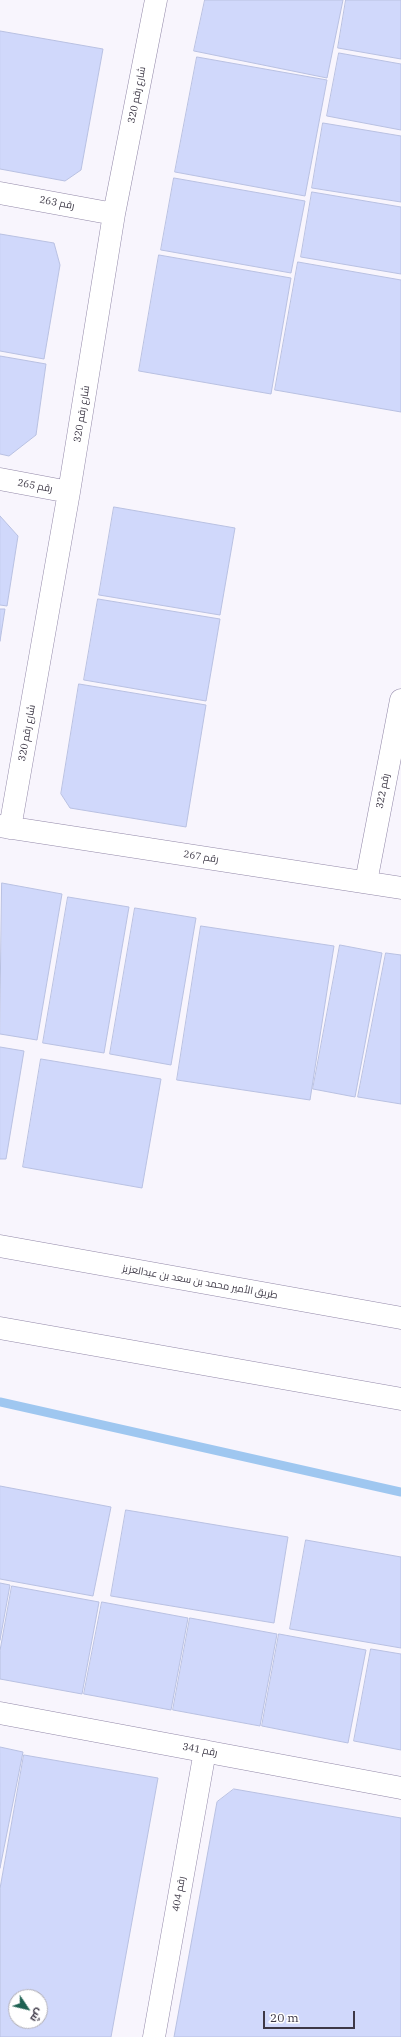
<!DOCTYPE html>
<html>
<head>
<meta charset="utf-8">
<style>
	body { margin:0 }
	#map { position:relative; width:401px; height:2037px; overflow:hidden; background:#f8f5fd; font-family:"IBM Plex Serif",Cairo,serif }
	canvas { display:block }
	.north { position:absolute; left:8px; top:1989px; width:40px; height:40px; box-sizing:border-box; background:#fff; border:1px solid #b1afb5; border-radius:50%; rotate:125deg; font-size:11px; font-weight:700; line-height:16px; text-align:center; color:#3d3846 }
	.north::after { content:''; display:block; margin:auto; width:14px; height:18px; background:#1f6253; clip-path:polygon(50% 0,100% 100%,50% 72%,0 100%) }
	.scale { position:absolute; left:263px; top:2011px; width:92px; height:18px; box-sizing:border-box; border:2px solid #3d3846; border-top:0; padding-left:5px; font-size:12px; line-height:14px; white-space:nowrap; color:#3d3846; -webkit-text-stroke:3px #fff; paint-order:stroke }
</style>
</head>
<body>
<div id="map">
<canvas width="401" height="2037"></canvas>
<div class="north">ش</div>
<div class="scale">20 m</div>
</div>
<script>
const ctx = document.querySelector('canvas').getContext('2d');
ctx.lineJoin = 'round';
function strokePath(path, color, width, dash) { ctx.strokeStyle = color; ctx.lineWidth = width; ctx.lineCap = dash ? 'butt' : 'round'; ctx.setLineDash(dash || []); ctx.stroke(path); }
function paint(path, color) { ctx.fillStyle = color; ctx.fill(path, 'evenodd'); }
function write(font, color, halo, rows, align = 'center') {
  ctx.font = font + ' "IBM Plex Serif",Cairo,serif'; ctx.lineWidth = 3; ctx.setLineDash([]); ctx.textBaseline = 'middle'; ctx.strokeStyle = halo; ctx.fillStyle = color; for (const [text, x, y, turn = 0] of rows) {
    ctx.save(); ctx.translate(x, y); ctx.rotate((+turn || 0) * Math.PI / 180); ctx.textAlign = isNaN(turn) ? turn : align; if (halo) ctx.strokeText(text, 0, 0); ctx.fillText(text, 0, 0); ctx.restore();
  }
}
strokePath(new Path2D(`
	M0 1402 401 1492`), '#9fc7f0', 9);
const building = new Path2D(`
	M205 0H343L327 78 194 51Z
	M346 0H401V59L338 48Z
	M0 31 103 49 81 170 65 181 0 169Z
	M339 53 401 64V130L327 116Z
	M197 57 327 80 305 196 175 172Z
	M323 123 401 136V202L312 188Z
	M174 178 305 201 291 273 161 250Z
	M312 192 401 207V274L301 257Z
	M0 234 54 243 60 265 44 359 0 351Z
	M159 255 291 278 271 394 139 371Z
	M298 262 401 280V412L275 390Z
	M0 356 46 364 36 435 9 456 0 454Z
	M114 507 235 528 220 615 99 595Z
	M0 516 18 536 7 606 0 605Z
	M98 599 220 619 206 701 84 680Z
	M0 609H5L0 641Z
	M79 684 206 705 186 827 70 808 61 794Z
	M2 883 62 894 37 1040 0 1034Z
	M68 897 129 907 104 1053 43 1043Z
	M135 908 196 918 171 1065 110 1054Z
	M201 926 334 946 310 1100 177 1080Z
	M340 945 382 953 355 1097 313 1089Z
	M386 953 401 955V1104L358 1097Z
	M0 1047 24 1051 6 1159H0Z
	M41 1059 161 1079 142 1188 23 1167Z
	M0 1486 111 1507 93 1596 0 1579Z
	M126 1510 288 1537 274 1623 111 1596Z
	M306 1540 401 1557V1648L290 1629Z
	M0 1583 10 1585 0 1640Z
	M12 1586 99 1602 82 1694 0 1679V1651Z
	M102 1602 188 1618 171 1710 84 1694Z
	M190 1618 277 1634 260 1726 173 1710Z
	M279 1634 366 1650 348 1743 262 1726Z
	M371 1649 401 1654V1750L354 1741Z
	M0 1747 23 1752 0 1868Z
	M24 1755 158 1778 111 2037H0V1889ZM16 1997H40V2021H16Z
	M234 1789 401 1818V2037H174L217 1802Z`);
paint(building, '#d0d8fb');
strokePath(building, '#b9c1e2', 1);
const minor = new Path2D(`
	M0 193 114 214
	M0 479 69 492
	M0 826 401 888
	M10 828 69 492 114 214 156 0
	M366 882 401 700
	M0 1713 401 1788
	M154 2037 205 1751`);
const major = new Path2D(`
	M0 1246 401 1318
	M0 1328 401 1399`);
strokePath(minor, '#9288a8', 23);
strokePath(major, '#9288a8', 23);
strokePath(minor, '#fff', 22);
strokePath(major, '#fff', 22);
write('10px', '#3d3846', '#fff', [
	["شارع رقم 320",137,95,-79],
	["رقم 263",57,203,11],
	["شارع رقم 320",82,414,-81],
	["رقم 265",35,486,11],
	["شارع رقم 320",27,733,-80],
	["رقم 322",383,791,-79],
	["رقم 267",201,857,9],
	["طريق الأمير محمد بن سعد بن عبدالعزيز",200,1282,10],
	["رقم 341",200,1750,11],
	["رقم 404",179,1894,-80]
]);
</script>
</body>
</html>
